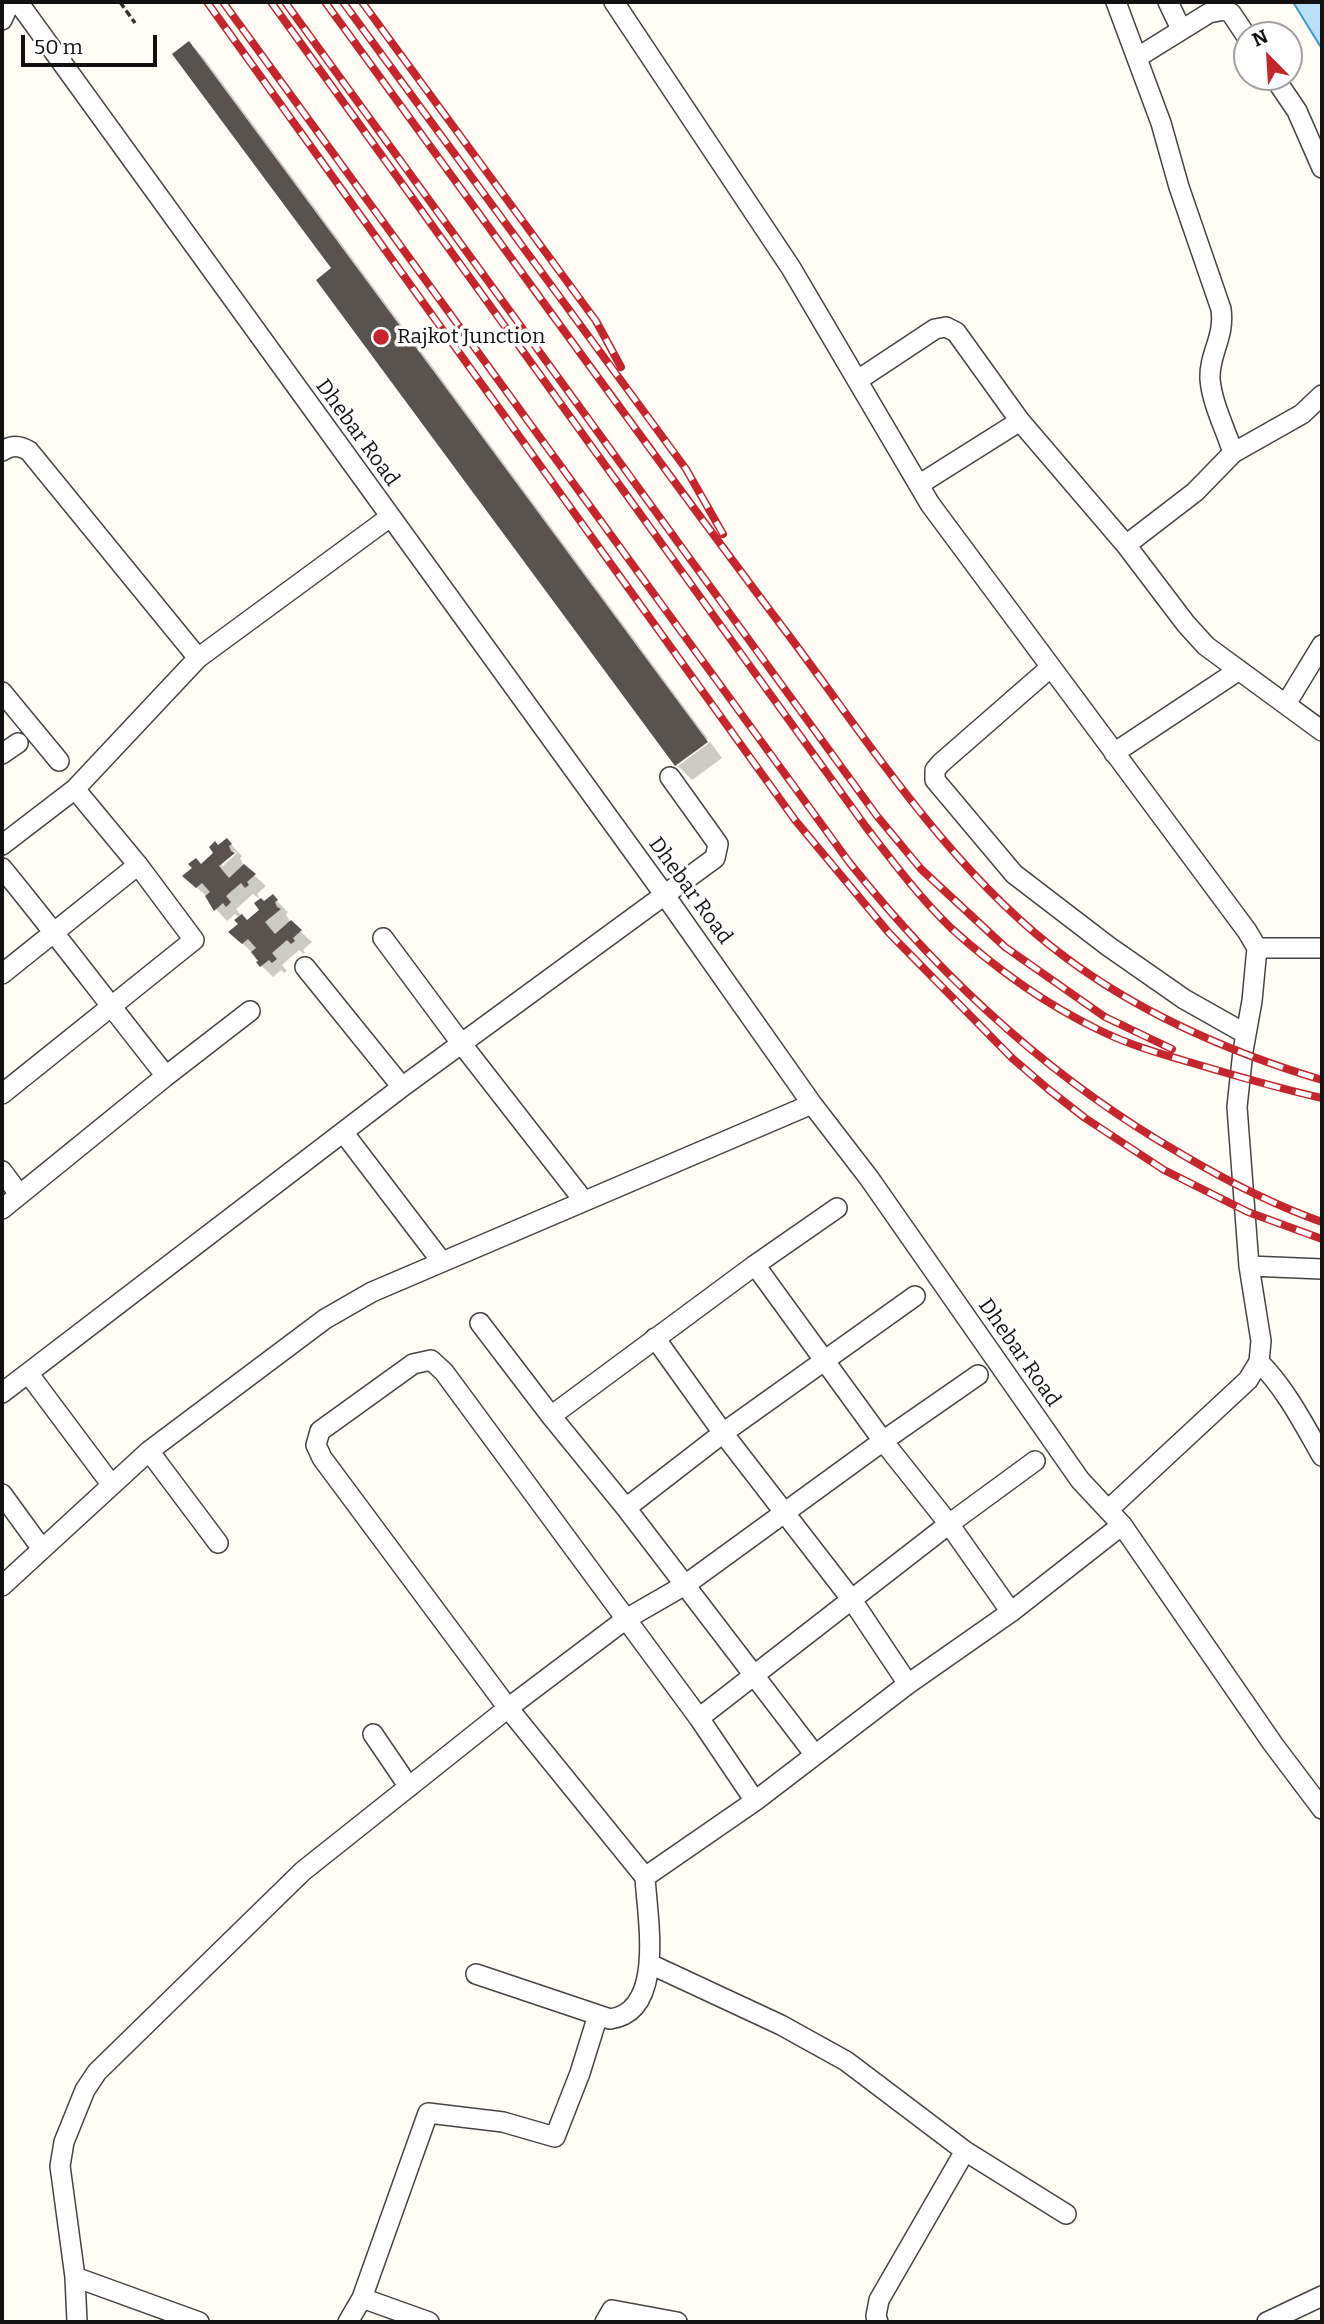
<!DOCTYPE html>
<html>
<head>
<meta charset="utf-8">
<style>
	body { margin:0 }
	#map { position:relative; width:1324px; height:2324px; overflow:hidden; background:#fffdf5; font-family:Bitter,serif }
	canvas { display:block }
	.frame { position:absolute; inset:0; border:4px solid #111; pointer-events:none }
	.north { position:absolute; left:1233px; top:21px; width:70px; height:70px; box-sizing:border-box; background:#fff; border:2px solid #a0a0a0; border-radius:50%; rotate:336deg; font-size:19px; font-weight:700; line-height:28px; text-align:center; color:#111 }
	.north::after { content:''; display:block; margin:auto; width:24px; height:32px; background:#c4262e; clip-path:polygon(50% 0,100% 100%,50% 72%,0 100%) }
	.scale { position:absolute; left:21px; top:35px; width:136px; height:32px; box-sizing:border-box; border:4px solid #111; border-top:0; padding-left:9px; font-size:21px; line-height:24px; white-space:nowrap; color:#111; -webkit-text-stroke:5px #fff; paint-order:stroke }
</style>
</head>
<body>
<div id="map">
<canvas width="1324" height="2324"></canvas>
<div class="frame"></div>
<div class="north">N</div>
<div class="scale">50 m</div>
</div>
<script>
const ctx = document.querySelector('canvas').getContext('2d');
ctx.lineJoin = 'round';
function paint(path, color) { ctx.fillStyle = color; ctx.fill(path, 'evenodd'); }
function strokePath(path, color, width, dash) { ctx.strokeStyle = color; ctx.lineWidth = width; ctx.lineCap = dash ? 'butt' : 'round'; ctx.setLineDash(dash || []); ctx.stroke(path); }
function write(font, color, halo, rows, align = 'center') {
  ctx.font = font + ' Bitter,serif'; ctx.lineWidth = 7; ctx.setLineDash([]); ctx.textBaseline = 'middle'; ctx.strokeStyle = halo; ctx.fillStyle = color; for (const [text, x, y, turn = 0] of rows) {
    ctx.save(); ctx.translate(x, y); ctx.rotate((+turn || 0) * Math.PI / 180); ctx.textAlign = isNaN(turn) ? turn : align; if (halo) ctx.strokeText(text, 0, 0); ctx.fillText(text, 0, 0); ctx.restore();
  }
}
const water = new Path2D(`
	M1293 2H1322V49Z`);
paint(water, '#b9e0f7');
strokePath(water, '#3f96cf', 2);
paint(new Path2D(`
	M189 43 204 58 708 739 676 763 334 269Z
	M710 742 722 758 692 780 678 766Z
	M227 840 242 856 240 858 244 866 266 886 257 894 259 897 258 898 253 894 236 909 247 922 273 897 288 912 286 914 290 922 312 942 303 950 305 953 304 954 299 950 282 965 287 971 284 973 281 970 273 977 259 963 261 961 242 943 239 918 235 914 227 921 213 906 209 898 196 887 201 866ZM234 851 237 853 222 867V862Z`), '#0003');
paint(new Path2D(`
	M189 41 708 742 675 766 316 280 331 268 172 54Z
	M227 838 232 844 229 846 231 851 235 853 219 866 229 878 244 864 256 874 247 882 249 885 245 888 241 883 226 896 231 902 226 907 223 903 214 911 205 896 210 892 202 883 196 888 182 876 192 868 188 864 196 858 201 864 213 853 209 847 215 841 218 845Z
	M273 894 278 900 275 902 277 907 281 909 265 922 275 934 291 920 302 930 293 938 295 941 291 944 287 940 272 953 277 959 272 963 269 960 260 967 256 962 258 961 251 952 256 948 248 939 242 944 228 932 238 924 234 920 242 914 247 920 259 910 254 903 261 898 264 901Z`), '#5a524d');
const minor = new Path2D(`
	M18 2 664 894 812 1104 869 1178 1080 1480 1122 1525 1273 1744 1322 1809
	M614 2 791 268 930 504 1247 931 1257 948 1252 1001 1243 1051 1237 1107 1249 1266 1261 1341 1259 1362 1248 1380 1108 1510
	M1116 2 1161 123 1179 187 1221 309C1225 338 1209 353 1210 379 1212 404 1226 430 1233 453
	M1168 2 1181 29
	M2 20 10 2
	M1138 57 1209 13 1224 10 1231 13 1247 37
	M1274 77 1297 111 1322 168
	M858 380 935 329 946 327 956 332 1020 421
	M2 451C12 445 19 445 29 451L198 658
	M920 484 1020 421 1126 545 1186 624 1206 646 1322 731
	M1126 545 1195 492 1233 453 1302 414 1322 395
	M1051 667 941 763 935 770V780L1014 874 1108 946 1184 999 1246 1034
	M2 692 59 761
	M1286 704 1322 645
	M1114 753 1239 670
	M2 754 18 743
	M2 845 75 789 198 658 390 517
	M2 868C58 936 111 1007 166 1076L2 1209
	M383 938 461 1043 584 1201
	M1257 948H1322
	M305 967 402 1087
	M2 974 138 865
	M166 1076 250 1011
	M2 1094 194 940 138 865 75 789
	M343 1132 442 1262
	M2 1171 19 1194
	M755 1265 883 1441 949 1524 1011 1612
	M1249 1266 1322 1269
	M480 1323 551 1416 626 1508 815 1755
	M655 1338 723 1433 852 1600 908 1684
	M1259 1362C1286 1389 1303 1423 1322 1456
	M28 1373 111 1484
	M2 1393 402 1087 715 858 718 844 670 777
	M551 1416 755 1265 837 1208
	M149 1451 218 1543
	M2 1494 42 1549
	M626 1508 723 1433 915 1296
	M2 1586 149 1451 325 1319 372 1292 812 1104
	M699 1718 949 1524 1035 1461
	M373 1734 409 1787
	M645 1877 508 1708 322 1458 316 1445 320 1431 413 1364 431 1360 444 1372 699 1718 755 1801
	M650 1964 781 2025 846 2061 965 2151 1066 2214
	M476 1974 610 2019C666 2012 647 1916 645 1877L755 1801 908 1684 1011 1612 1122 1525
	M75 2277 199 2322
	M362 2298 429 2322
	M77 2322 75 2277 60 2166 64 2142 85 2090 97 2072 303 1871 508 1708 626 1619 685 1585 883 1441 978 1375
	M348 2322 362 2298 428 2113 503 2122 555 2137 580 2073 598 2015
	M605 2322 612 2310 677 2322
	M878 2322 876 2316 879 2300 965 2151
	M1267 2322 1322 2296`);
strokePath(minor, '#444', 22);
strokePath(new Path2D(`
	M120 2 135 23`), '#333', 3.5, [7, 3.5]);
strokePath(minor, '#fff', 19);
const rail = new Path2D(`
	M207 2 795 820 889 933 1012 1058 1048 1089 1085 1118 1164 1170 1248 1212 1322 1239
	M223 2 849 862C943 980 1052 1080 1183 1155 1227 1181 1274 1205 1322 1222
	M271 2 866 827C893 862 919 897 951 928 995 968 1045 1004 1099 1030 1131 1046 1165 1055 1199 1065 1240 1077 1281 1089 1322 1098
	M285 2 877 816 921 869 1005 947 1105 1017 1172 1049
	M325 2C479 212 630 425 787 633 871 745 952 873 1065 957 1141 1014 1232 1053 1322 1080
	M343 2 686 469 723 534
	M362 2 596 321 621 367`);
strokePath(rail, '#c4262e', 8);
strokePath(rail, '#fff', 5, [16]);
for (const [x, y, r, color] of [
	[381,337,9,"#c4262e"]
]) { const dot = new Path2D(); dot.arc(x, y, r, 0, 2 * Math.PI); ctx.fillStyle = color; ctx.fill(dot); strokePath(dot, '#fff', 2.5); }
write('21px', '#111', '#fff', [
	["Rajkot Junction",397,337]
], 'left');
write('21px', '#111', '#fff', [
	["Dhebar Road",357,433,54],
	["Dhebar Road",690,891,54],
	["Dhebar Road",1019,1353,55]
]);
</script>
</body>
</html>
